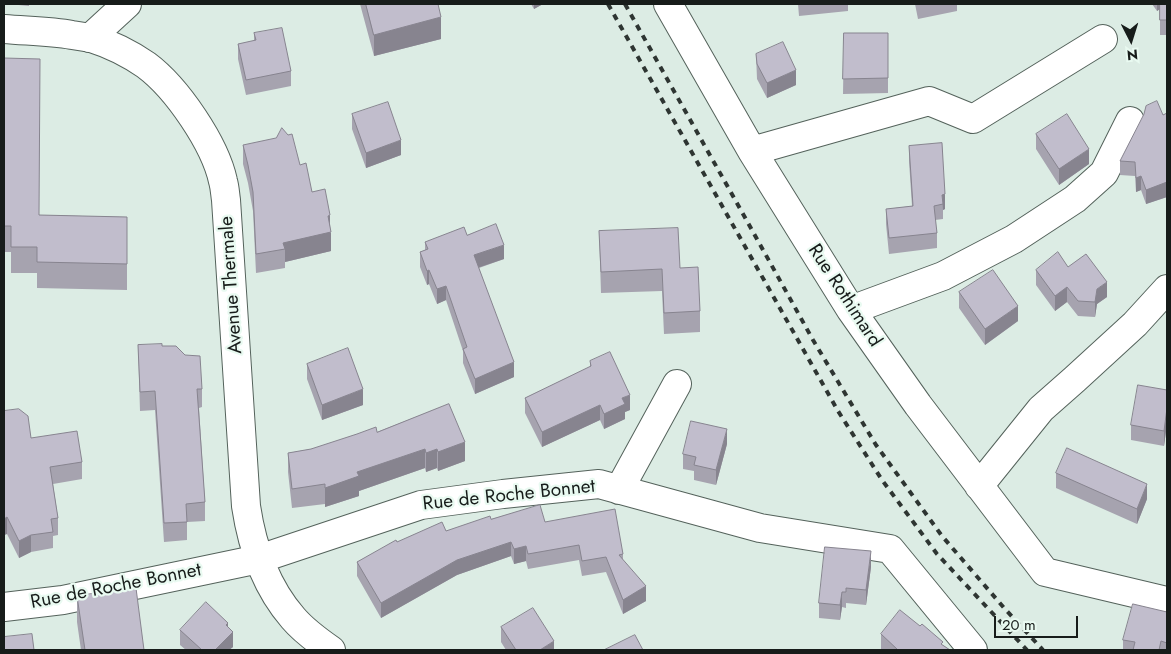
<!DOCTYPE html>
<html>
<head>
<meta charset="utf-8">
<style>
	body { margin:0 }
	#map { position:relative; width:1171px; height:654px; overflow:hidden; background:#dcece4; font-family:Jost,sans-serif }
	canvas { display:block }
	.frame { position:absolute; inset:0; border:5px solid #171c1a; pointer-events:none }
	.north { position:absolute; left:1106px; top:15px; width:50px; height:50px; -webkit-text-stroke:4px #e9faf1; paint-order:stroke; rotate:175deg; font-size:14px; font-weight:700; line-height:20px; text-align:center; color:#171c1a }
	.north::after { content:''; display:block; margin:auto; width:18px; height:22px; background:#171c1a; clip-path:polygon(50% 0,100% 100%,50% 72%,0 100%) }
	.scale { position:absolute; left:994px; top:616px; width:84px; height:22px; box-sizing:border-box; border:2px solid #171c1a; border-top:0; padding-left:6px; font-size:15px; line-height:18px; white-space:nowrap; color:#171c1a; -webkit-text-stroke:4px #e9faf1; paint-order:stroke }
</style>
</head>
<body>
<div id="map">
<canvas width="1171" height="654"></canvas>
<div class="frame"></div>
<div class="north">N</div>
<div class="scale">20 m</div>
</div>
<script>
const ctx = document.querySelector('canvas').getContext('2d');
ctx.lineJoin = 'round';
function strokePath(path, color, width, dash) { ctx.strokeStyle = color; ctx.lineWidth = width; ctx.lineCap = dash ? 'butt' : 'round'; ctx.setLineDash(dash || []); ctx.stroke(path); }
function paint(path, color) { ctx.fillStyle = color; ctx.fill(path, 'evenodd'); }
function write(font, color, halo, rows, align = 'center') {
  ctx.font = font + ' Jost,sans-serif'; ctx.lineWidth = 4.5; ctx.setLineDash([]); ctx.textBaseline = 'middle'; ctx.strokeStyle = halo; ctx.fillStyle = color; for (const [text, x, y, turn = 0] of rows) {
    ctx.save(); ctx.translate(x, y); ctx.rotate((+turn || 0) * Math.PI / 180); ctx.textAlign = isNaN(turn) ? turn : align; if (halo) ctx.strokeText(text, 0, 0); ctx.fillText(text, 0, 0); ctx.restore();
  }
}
const minor = new Path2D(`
	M668 4 752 151 851 310 918 405 1045 572 1167 601
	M90 38 127 4
	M752 151 929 101 973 119 1103 39
	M851 310 943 276 1014 239 1075 199 1104 173 1130 121
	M979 486 1041 409 1075 379 1135 324 1167 289
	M619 490 677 384
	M4 607 63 600 259 559 421 505 503 494 599 484 760 528 890 549 973 650`);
const major = new Path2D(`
	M4 29C27 31 50 31 72 35 78 36 85 37 91 38 110 44 130 54 146 65 177 88 215 144 223 181 225 188 225 194 226 200L246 506C252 546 266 587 293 618 304 631 318 641 331 650`);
strokePath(minor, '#54625b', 30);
strokePath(major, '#54625b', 30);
strokePath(minor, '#fff', 28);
strokePath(major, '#fff', 28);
strokePath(new Path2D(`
	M608 4 838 411 882 480 937 554 1027 650
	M625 4 747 221 813 340 876 445 942 536 1005 609 1043 650`), '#2e3532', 4, [6, 6]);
paint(new Path2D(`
	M8 4H29V6Z
	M360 4H438L441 39 374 56Z
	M531 4H543L534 9Z
	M798 4H848V11L799 16Z
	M915 4H957V11L918 19Z
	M1152 4H1167V35H1160V9L1157 11Z
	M254 33 291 71V86L246 95 238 59V44L254 41Z
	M844 33H888V93L843 94Z
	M756 54 796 85 767 98 757 79Z
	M4 58 39 215 127 217V290L37 288V273H11V252H4Z
	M1167 113V197L1146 204 1141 190 1136 192 1135 176 1120 175V161L1163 115Z
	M352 114 401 155 366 168 352 129Z
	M1036 134 1089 164 1059 185 1036 149Z
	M942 143 945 209 943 210V219L935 220 937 233V248L889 254 886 224V209L912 206 909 161V146Z
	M243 145 300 165 312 192 330 224 331 251 285 262V268L256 273 253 211 248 183 243 164Z
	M599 231 680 268 700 311V332L664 334 662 291 601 293Z
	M467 235 504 259 479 268 514 377 475 394 463 363V351L446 300 437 304 429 284 427 285 420 267V252L425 250V242Z
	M1068 267 1107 297 1097 304 1095 317 1078 316 1067 302 1055 311 1036 285V270Z
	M959 292 1018 321 985 345 959 308Z
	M138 345 162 346 202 389V407L199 408 205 502V521L187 522V540L164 542 155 410 140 411Z
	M590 361 630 410 625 412V419L604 429 600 420 542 447 525 413V398L590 367Z
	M307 364 363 405 322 420 307 379Z
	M1167 390V424L1164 446 1131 440V425Z
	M449 404 465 461 438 471 437 468 426 472 425 468 359 491V496L325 507V504L292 508 288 472V453L311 449 377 432Z
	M4 411 31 438 82 462V479L53 484 58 518V535L53 536V548L31 552 19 558 7 534 4 535Z
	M727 444 716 485 694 480V471L683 469V454Z
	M1056 473 1147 499 1137 524 1056 488Z
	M491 519 545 522 623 554V560L646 601 623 614 606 572 582 576 579 560 528 569 526 561 514 564 511 556 457 575 381 618 357 576V562L397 542 446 531Z
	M871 567 866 605 846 603V608L842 607 840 620 819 618V603Z
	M77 596 144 650H81L77 622Z
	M1167 612V650H1123V640Z
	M228 627 233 647 229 650H186L180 645V630Z
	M501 627 554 650H506L501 642Z
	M881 634 943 645 950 650H882L881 649Z`), '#a6a3af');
paint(new Path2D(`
	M534 4H543L534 9Z
	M1157 4H1160V9L1157 11Z
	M441 17V39L374 56V35Z
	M796 70V85L767 98V83Z
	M401 140V155L366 168V153Z
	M1089 149V164L1059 185V169Z
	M1167 170V197L1146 204V190Z
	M1141 176V190L1136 192V178Z
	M945 194V209L943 210 942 195Z
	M330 215V233L331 232V251L285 262V249L283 243 328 216Z
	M504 245V259L474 269V255Z
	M429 270V284L427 285V271Z
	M1107 282V297L1097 304 1095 317V302L1097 289Z
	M446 286V300L437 304V289Z
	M1067 287V302L1055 311V296Z
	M1018 306V321L985 345V329Z
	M514 362V377L475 394V379Z
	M363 389V405L322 420V405Z
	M630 395V410L625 412V419L604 429V414L622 398Z
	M600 405V420L542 447V432Z
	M1167 408V424L1164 446V431Z
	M727 429V444L716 485V470Z
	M465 442V461L438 471V452Z
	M425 449V468L359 491V496L325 507V488L357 472Z
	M437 449V468L426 472V453Z
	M1147 484V499L1137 524V509Z
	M7 517V534L4 535V519Z
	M31 535V552L19 558V541Z
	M511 542V556L457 575 381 618V603L457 560Z
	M526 546V561L514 564V549Z
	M871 551V567L866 605V590Z
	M646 586V601L623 614V600Z
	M842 592V607L840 620V605Z
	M228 623V637L233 632V647L229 650H215L226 625Z
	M554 641V650H540Z`), '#87848f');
const building = new Path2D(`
	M366 4H438L441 17 374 35Z
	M1160 4H1167V20H1160Z
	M282 28 291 71 246 80 238 44 256 40 254 33Z
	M844 33H888V78L843 79Z
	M783 42 796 70 767 83 757 64 756 54Z
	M4 58 40 59 39 215 127 217V264L37 262V247H11V226H4Z
	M1157 101 1163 115 1167 113V182L1146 190 1141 176 1136 178 1135 162 1120 161 1144 114 1146 106Z
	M388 102 401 140 366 153 352 114Z
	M1067 114 1089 149 1059 169 1036 134Z
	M282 128 288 135 292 134 300 165 306 163 312 192 325 189 330 215 328 216 331 232 283 243 285 249 256 254 253 192 248 165 243 145 276 138Z
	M942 143 945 194 942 195 943 204 934 206 937 233 889 238 886 209 913 206 909 146Z
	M496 224 504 245 474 255 514 362 475 379 463 349 467 347 446 286 437 289 429 270 427 271 420 252 428 249 425 242 464 227 467 235Z
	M678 228 680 268 698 267 700 311 664 313 662 269 601 272 599 231Z
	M1058 252 1068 267 1086 254 1107 282 1097 289 1095 302 1078 301 1067 287 1055 296 1036 270Z
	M993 270 1018 306 985 329 959 292Z
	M162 344V346H176L185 355 200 356 202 389H197L205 502 186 504 187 522 164 523 155 391 140 392 138 345Z
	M348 348 363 389 322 405 307 364Z
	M610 352 630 395 622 398 625 404 604 414 600 405 542 432 525 398 591 366 590 361Z
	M1138 385 1167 390V408L1164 431 1131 425Z
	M449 404 465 442 438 452 437 449 426 453 425 449 357 472 359 476 325 488V484L292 489 288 453 311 449 357 434 376 427 377 432Z
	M19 409 28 416 31 438 77 431 82 462 50 467 58 518 51 519 53 532 31 535 19 541 7 517 4 519V411Z
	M691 421 727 429 716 470 694 465 696 457 683 454Z
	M1067 448 1147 484 1137 509 1056 473Z
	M540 505 545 522 615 509 623 554 619 555 646 586 623 600 606 557 582 561 579 545 528 554 526 546 514 549 511 542 457 560 381 603 357 562 396 540 397 542 442 522 446 531 490 516 491 519Z
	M825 547 871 551 866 590 846 588V592H842L840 605 819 603Z
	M136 588 144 650H85L77 596Z
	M206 602 228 623 226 625 233 632 215 650H202L180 630Z
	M1133 604 1167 612V643L1161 641 1159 650H1133L1135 642 1123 640Z
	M533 608 554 641 540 650H516L501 627Z
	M900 610 920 626 922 624 943 642 941 644 950 650H898L881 634Z
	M32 634 34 650H4V637Z
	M635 635 643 650H604Z`);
paint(building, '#c1bdcc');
strokePath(building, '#87848f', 1);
write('19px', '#171c1a', '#e9faf1', [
	["Avenue Thermale",232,285,-94],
	["Rue Rothimard",844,296,57],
	["Rue de Roche Bonnet",509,496,-6],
	["Rue de Roche Bonnet",116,587,-11]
]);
</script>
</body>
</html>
